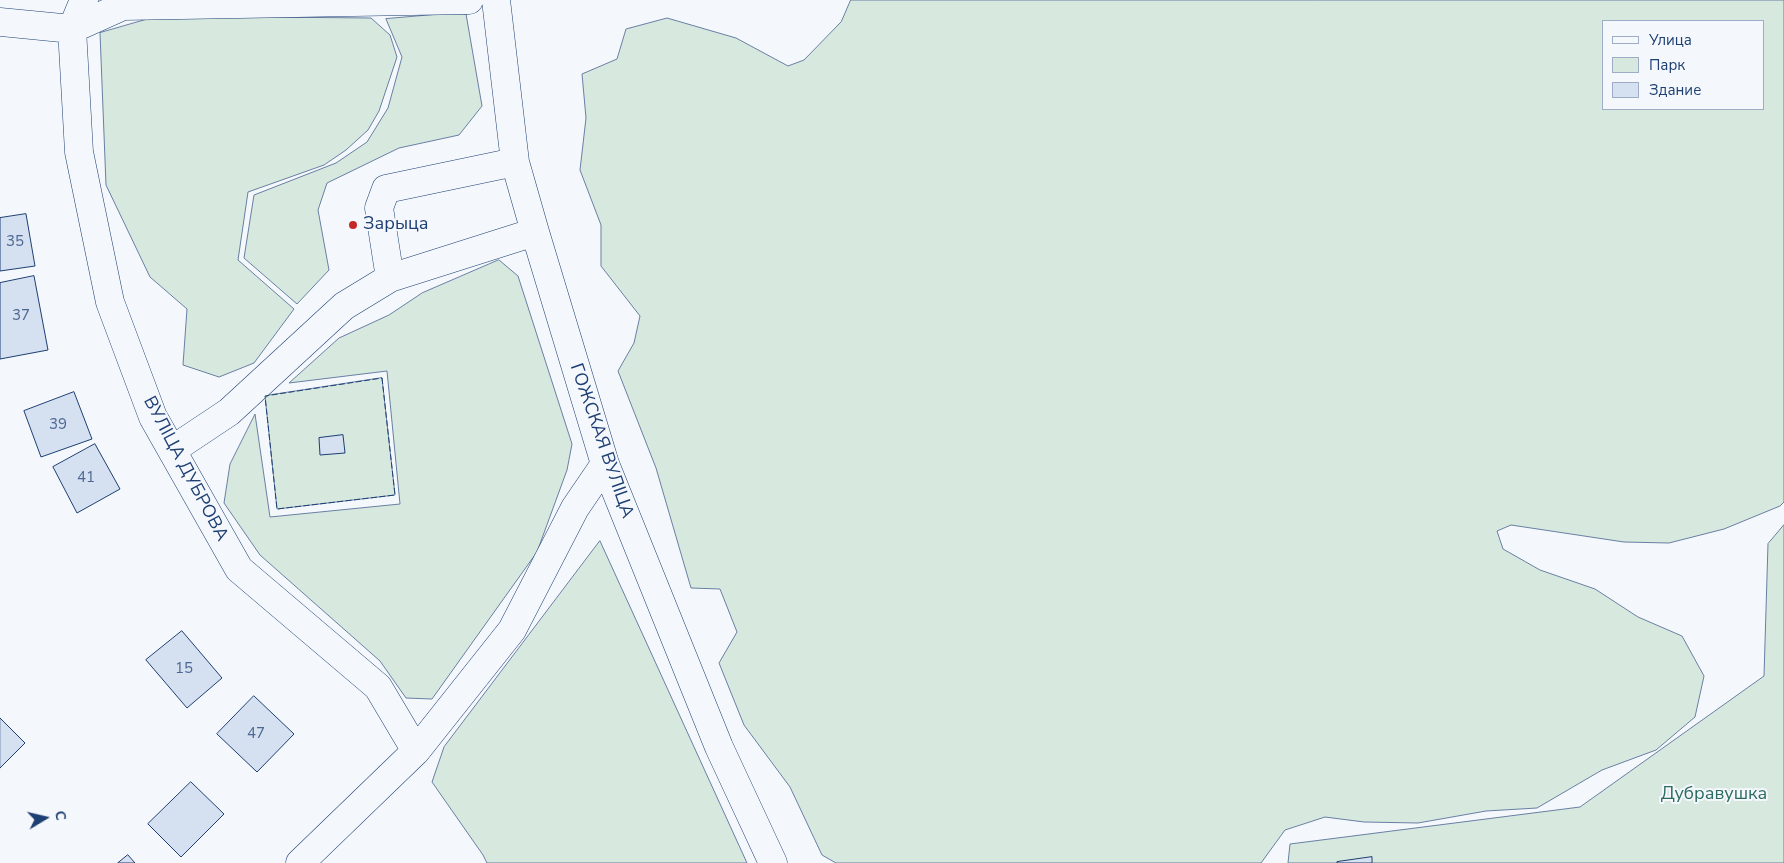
<!DOCTYPE html>
<html>
<head>
<meta charset="utf-8">
<style>
	body { margin:0 }
	#map { position:relative; width:1784px; height:863px; overflow:hidden; background:#f4f7fb; font-family:"Nunito Sans",sans-serif }
	canvas { display:block }
	.legend { position:absolute; left:1602px; top:20px; width:162px; height:90px; box-sizing:border-box; background:#f4f7fb; border:1px solid #9eadc5; margin:0; padding:6px 9px; list-style:none; font-size:15px; color:#1d3f73 }
	.legend li { display:flex; align-items:center; gap:10px; height:25px }
	.legend b { width:25px; border:1px solid #9eadc5 }
	.north { position:absolute; left:20px; top:793px; width:50px; height:50px; -webkit-text-stroke:4px #f4f7fb; paint-order:stroke; rotate:81deg; font-size:14px; font-weight:700; line-height:20px; text-align:center; color:#1d3f73 }
	.north::after { content:''; display:block; margin:auto; width:18px; height:22px; background:#1d3f73; clip-path:polygon(50% 0,100% 100%,50% 72%,0 100%) }
</style>
</head>
<body>
<div id="map">
<canvas width="1784" height="863"></canvas>
<ul class="legend">
<li><b style="height:6px;background:#f4f7fb"></b>Улица</li>
<li><b style="height:14px;background:#d7e8df"></b>Парк</li>
<li><b style="height:14px;background:#d5e0f0"></b>Здание</li>
</ul>
<div class="north">С</div>
</div>
<script>
const ctx = document.querySelector('canvas').getContext('2d');
ctx.lineJoin = 'round';
function paint(path, color) { ctx.fillStyle = color; ctx.fill(path, 'evenodd'); }
function strokePath(path, color, width, dash) { ctx.strokeStyle = color; ctx.lineWidth = width; ctx.lineCap = dash ? 'butt' : 'round'; ctx.setLineDash(dash || []); ctx.stroke(path); }
function write(font, color, halo, rows, align = 'center') {
  ctx.font = font + ' "Nunito Sans",sans-serif'; ctx.lineWidth = 4; ctx.setLineDash([]); ctx.textBaseline = 'middle'; ctx.strokeStyle = halo; ctx.fillStyle = color; for (const [text, x, y, turn = 0] of rows) {
    ctx.save(); ctx.translate(x, y); ctx.rotate((+turn || 0) * Math.PI / 180); ctx.textAlign = isNaN(turn) ? turn : align; if (halo) ctx.strokeText(text, 0, 0); ctx.fillText(text, 0, 0); ctx.restore();
  }
}
const green = new Path2D(`
	M851 0H1784V502L1780 506 1724 529 1669 543 1624 542 1511 525 1497 531 1503 549 1540 570 1595 589 1638 617 1682 636 1704 676 1695 717 1656 750 1602 770 1537 808 1486 811 1418 823 1364 822 1325 817 1285 830 1261 863H836L822 855 790 787 744 725 719 663 737 632 720 589 691 588 656 468 618 371 634 343 640 316 601 266V225L580 170 586 118 582 74 617 59 626 29 667 18 736 38 788 66 804 60 841 22ZM1603 21H1763V109H1603Z
	M452 13 466 14 482 106 459 135 399 148 327 183 318 210 329 270 297 304 244 258 254 195 336 163 367 142 388 108 402 57 386 19Z
	M158 16 371 18 390 35 397 57 379 111 368 130 346 150 324 165 248 192 238 260 294 309 254 363 219 377 183 365 187 309 150 277 106 185 100 33Z
	M499 260 518 276 572 444 567 470 537 552 432 699 406 698 380 661 260 555 224 503 230 464 255 414 270 517 400 504 387 371 289 383 339 338 389 315 422 293Z
	M382 378 395 495 277 509 265 396Z
	M1784 525V863H1288L1290 844 1580 807 1764 676 1768 544Z
	M600 541 747 863H487L483 855 432 782 444 747Z`);
paint(green, '#d7e8df');
strokePath(green, '#687fa3', 1);
const building = new Path2D(`
	M26 214 35 266 0 271V218Z
	M34 276 48 350 0 359V283Z
	M74 392 92 439 41 457 24 411Z
	M343 435 345 453 320 455 319 438Z
	M95 444 120 489 77 513 53 467Z
	M182 631 222 678 187 708 146 660Z
	M254 696 294 734 257 772 217 734Z
	M0 718 25 743 0 768Z
	M191 782 224 814 181 857 148 824Z
	M128 855 135 863H118Z
	M1372 857V863H1337V862Z`);
paint(building, '#d5e0f0');
strokePath(building, '#1d3f73', 1);
const minor = new Path2D(`
	M84 0 72 29 79 152 110 302 153 417 239 569 378 687 416 751
	M496 0 515 162 535 232 605 464 719 747 773 863
	M0 22 72 29 123 6 469 0
	M390 278 379 208 386 189 515 162
	M172 450 229 412 344 306 390 278 535 232
	M300 863 416 751 512 630 575 508 605 464`);
strokePath(minor, '#1d3f73', 29);
strokePath(minor, '#f4f7fb', 28);
strokePath(new Path2D(`
	M382 378 395 495 277 509 265 396Z`), '#1d3f73', 1, [6, 2.5]);
for (const [x, y, r, color] of [
	[353,225,5,"#c62828"]
]) { const dot = new Path2D(); dot.arc(x, y, r, 0, 2 * Math.PI); ctx.fillStyle = color; ctx.fill(dot); strokePath(dot, '#f4f7fb', 2); }
write('15px', '#4b6792', null, [
	["35",15,242],
	["37",21,316],
	["39",58,425],
	["41",86,478],
	["15",184,669],
	["47",256,734]
]);
write('18px', '#1d3f73', '#f4f7fb', [
	["Зарыца",363,225]
], 'left');
write('18px', '#1d3f73', '#f4f7fb', [
	["ГОЖСКАЯ ВУЛІЦА",601,441,71],
	["ВУЛІЦА ДУБРОВА",185,469,62]
]);
write('18px', '#2c6c60', '#f4f7fb', [
	["Дубравушка",1714,795]
]);
</script>
</body>
</html>
